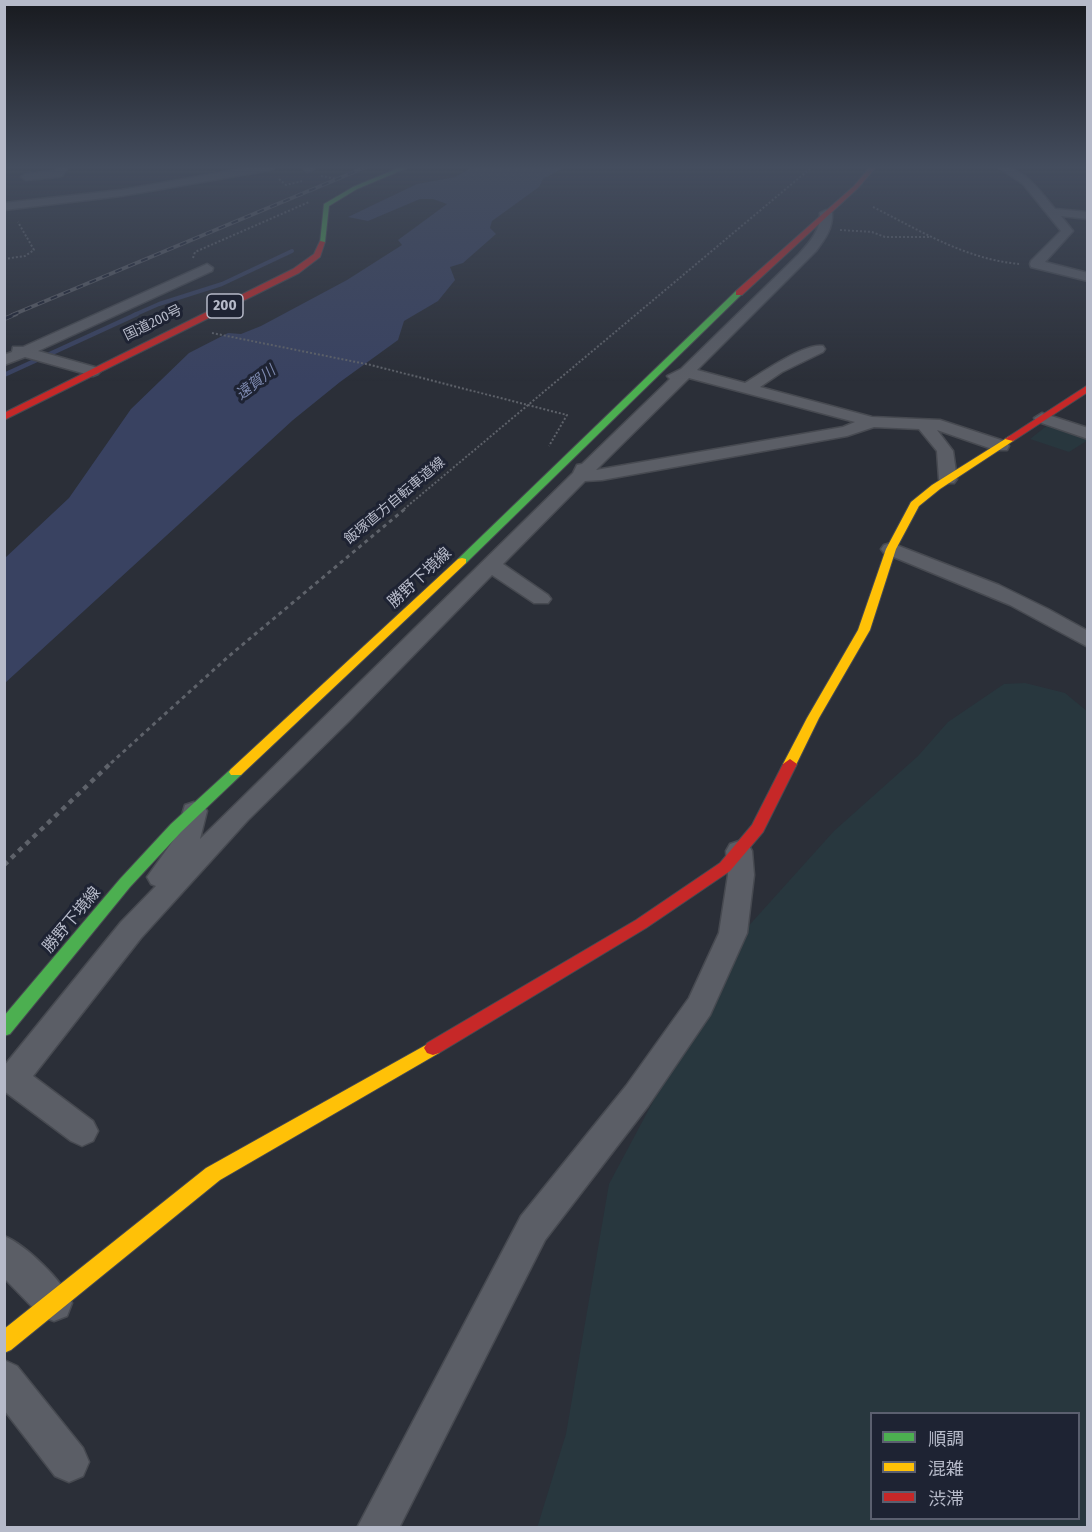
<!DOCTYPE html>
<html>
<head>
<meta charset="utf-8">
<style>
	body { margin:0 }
	#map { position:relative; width:1092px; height:1532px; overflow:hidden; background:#2b2f38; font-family:"Fira Sans Condensed","Noto Sans JP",sans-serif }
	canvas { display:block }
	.frame { position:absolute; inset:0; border:6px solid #b6bac9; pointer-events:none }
	.legend { position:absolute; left:870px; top:1412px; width:210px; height:108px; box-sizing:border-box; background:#1e2333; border:2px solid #5b5f6f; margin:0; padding:8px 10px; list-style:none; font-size:18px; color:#b6bac9 }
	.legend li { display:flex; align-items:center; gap:12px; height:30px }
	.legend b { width:30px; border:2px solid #5b5f6f }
</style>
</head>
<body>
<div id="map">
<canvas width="1092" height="1532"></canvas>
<div class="frame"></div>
<ul class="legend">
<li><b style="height:8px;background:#4caf50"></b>順調</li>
<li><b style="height:8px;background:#ffc107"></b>混雑</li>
<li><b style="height:8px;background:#c62828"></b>渋滞</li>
</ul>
</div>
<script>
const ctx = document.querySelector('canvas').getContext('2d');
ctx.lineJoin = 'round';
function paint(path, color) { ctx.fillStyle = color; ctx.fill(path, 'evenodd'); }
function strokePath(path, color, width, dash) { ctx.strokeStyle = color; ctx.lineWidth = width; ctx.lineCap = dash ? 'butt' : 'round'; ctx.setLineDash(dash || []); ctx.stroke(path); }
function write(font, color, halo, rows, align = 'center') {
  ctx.font = font + ' "Fira Sans Condensed","Noto Sans JP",sans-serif'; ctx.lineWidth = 6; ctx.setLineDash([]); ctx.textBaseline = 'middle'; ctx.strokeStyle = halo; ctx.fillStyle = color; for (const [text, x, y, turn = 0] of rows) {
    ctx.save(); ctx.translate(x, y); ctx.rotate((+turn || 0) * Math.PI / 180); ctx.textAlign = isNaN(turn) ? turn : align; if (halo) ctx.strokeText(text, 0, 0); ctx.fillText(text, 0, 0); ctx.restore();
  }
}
paint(new Path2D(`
	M1049 424 1087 438 1088 440 1069 452 1030 439Z
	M1025 683 1065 693 1088 712 1087 1527 537 1528 566 1434 609 1184 744 931 834 831 918 756 948 722 1004 684ZM872 1414H1078V1518H872Z`), '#28373e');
paint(new Path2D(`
	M473 167H565L543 179 539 187 492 221 490 228 496 234 463 263 450 267 455 280 438 301 404 321 398 340 340 382 293 420 5 683V558L69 498 131 409 189 353 228 333 241 334 261 326 347 280 402 245 398 240 447 204 433 199H420L368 221 348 217 417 184 455 177Z`), '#394261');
strokePath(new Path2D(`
	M134 315 159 304 222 284 292 251`), '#394261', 4);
strokePath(new Path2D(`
	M4 375 137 314`), '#394261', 4.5);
const street = new Path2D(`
	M58 167H68L62 176 58 177 26 180 21 177 26 174 55 171Z
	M253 167H276L271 170 121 196 4 210V203L121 190Z
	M304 167H314V169L309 172 305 171Z
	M998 167C1025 167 1039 190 1055 209L1088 212V219L1061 216 1073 231 1045 262 1088 273V281L1031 267 1030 264 1031 261 1061 231 1023 184Z
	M826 210 832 213C833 228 825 239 816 251L697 370 745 383C761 373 806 342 823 346L825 349 823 352 782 372 760 387 872 417 940 420 1007 442 1009 446 1007 450H995L937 430 953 451 957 479 954 483H942L939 479 937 451 919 429 874 427 847 436 602 480 585 481 503 564 548 595 551 599 548 603H534L492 575 349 721 248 820 141 938 33 1076 93 1121 98 1131 93 1141 82 1146 71 1141 4 1091V1066L121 922 156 886 151 884 147 877 175 838 185 805 194 802 203 805 207 811 200 839 573 473 577 465 582 464 670 379 667 376 681 369 799 254C810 242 821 230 820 213ZM689 378 855 422 843 427 596 470Z
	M207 264 213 268 212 271 38 351 98 368 101 371 98 374 93 376 25 357 4 365V355L12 352 13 347H23Z
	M1042 413 1088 428V439L1036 421 1034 418Z
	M891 543 999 585 1048 609 1088 631V647L1010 605 884 553 881 549 884 545Z
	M739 841 748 844 752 851 754 875 747 933 710 1015 648 1106 545 1240 399 1528H357L521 1216 626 1086 689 998 719 933 728 875 726 851 730 844Z
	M4 1236C26 1245 63 1281 72 1303L67 1316 54 1321 41 1316 4 1278Z
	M4 1360 17 1366 83 1448 89 1462 83 1476 69 1482 55 1476 4 1410Z`);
const fast = new Path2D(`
	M401 167H409L357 189 329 206 325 242 320 243 324 204 353 187Z
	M736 291 743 293 466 563H458V559Z
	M236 767 241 769 243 772 241 775 181 832 130 887 10 1034 4 1036V1016L120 879 171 824 231 769Z`);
const slow = new Path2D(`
	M1010 436 1015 439 1013 441 940 489 919 506 896 549 870 630 819 718 795 767H785L783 764 807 718 858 630 886 549 911 502 932 485Z
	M462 558 466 559V563L241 775H231L229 772 231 769 458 559Z
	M433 1041 439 1043 442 1048 439 1053 220 1180 11 1350 4 1353V1329L206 1168Z`);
const jam = new Path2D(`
	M870 167H876L858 188 742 295H736V291L854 186Z
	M320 241 325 242 320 257 299 273 4 420V413L293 269 314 254Z
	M1088 385V392L1013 441 1005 439Z
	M790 759 797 764 763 832 730 871 646 928 439 1053 433 1055 427 1053 424 1048 427 1043 636 920 720 863 752 825 783 764Z`);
strokePath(street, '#474a51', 3);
strokePath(fast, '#474a51', 2);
strokePath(slow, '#474a51', 2);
strokePath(jam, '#474a51', 2);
strokePath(new Path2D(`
	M321 176 337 179
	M279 179 286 185 302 181
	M873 207C921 231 965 259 1019 264
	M840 230 872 232 885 237H930
	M193 258 195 252 309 202
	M4 259 25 256 34 250 18 222
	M212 333 371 365 567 415 549 446
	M404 509 812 167`), '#5e626a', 2, [2, 2]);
strokePath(new Path2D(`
	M111 763 229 656 406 508`), '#5e626a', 3, [4, 4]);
strokePath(new Path2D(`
	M4 865 112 762`), '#5e626a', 4.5, [5, 5]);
paint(street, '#5b5e66');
paint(fast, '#4caf50');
paint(slow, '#ffc107');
paint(jam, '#c62828');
const railFar1 = new Path2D(`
	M12 315 366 167`);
const rail = new Path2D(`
	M4 319 16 314`);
strokePath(railFar1, '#595c64', 4);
strokePath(rail, '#595c64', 4.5);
strokePath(railFar1, '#1e2333', 2, [7]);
strokePath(rail, '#1e2333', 3, [9]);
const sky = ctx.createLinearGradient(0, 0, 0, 381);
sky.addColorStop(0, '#181a1f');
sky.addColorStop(0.44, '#444d5e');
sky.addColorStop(1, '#444d5e00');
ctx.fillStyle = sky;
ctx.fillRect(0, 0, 1092, 381);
write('14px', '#b6bac9', '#1e2333', [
	["国道200号",153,323,-26],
	["飯塚直方自転車道線",395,501,-40]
]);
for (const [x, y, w] of [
	[225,306,36]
]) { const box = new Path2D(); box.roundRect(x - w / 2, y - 12, w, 24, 4.5); ctx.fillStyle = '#1e2333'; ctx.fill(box); strokePath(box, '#b6bac9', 1.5); }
write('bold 15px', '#b6bac9', null, [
	["200",225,306]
]);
write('italic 15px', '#7e8ab0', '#1e2333', [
	["遠賀川",256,383,-38]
]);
write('16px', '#b6bac9', '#1e2333', [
	["勝野下境線",420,578,-43],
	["勝野下境線",72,920,-50]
]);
</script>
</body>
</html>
